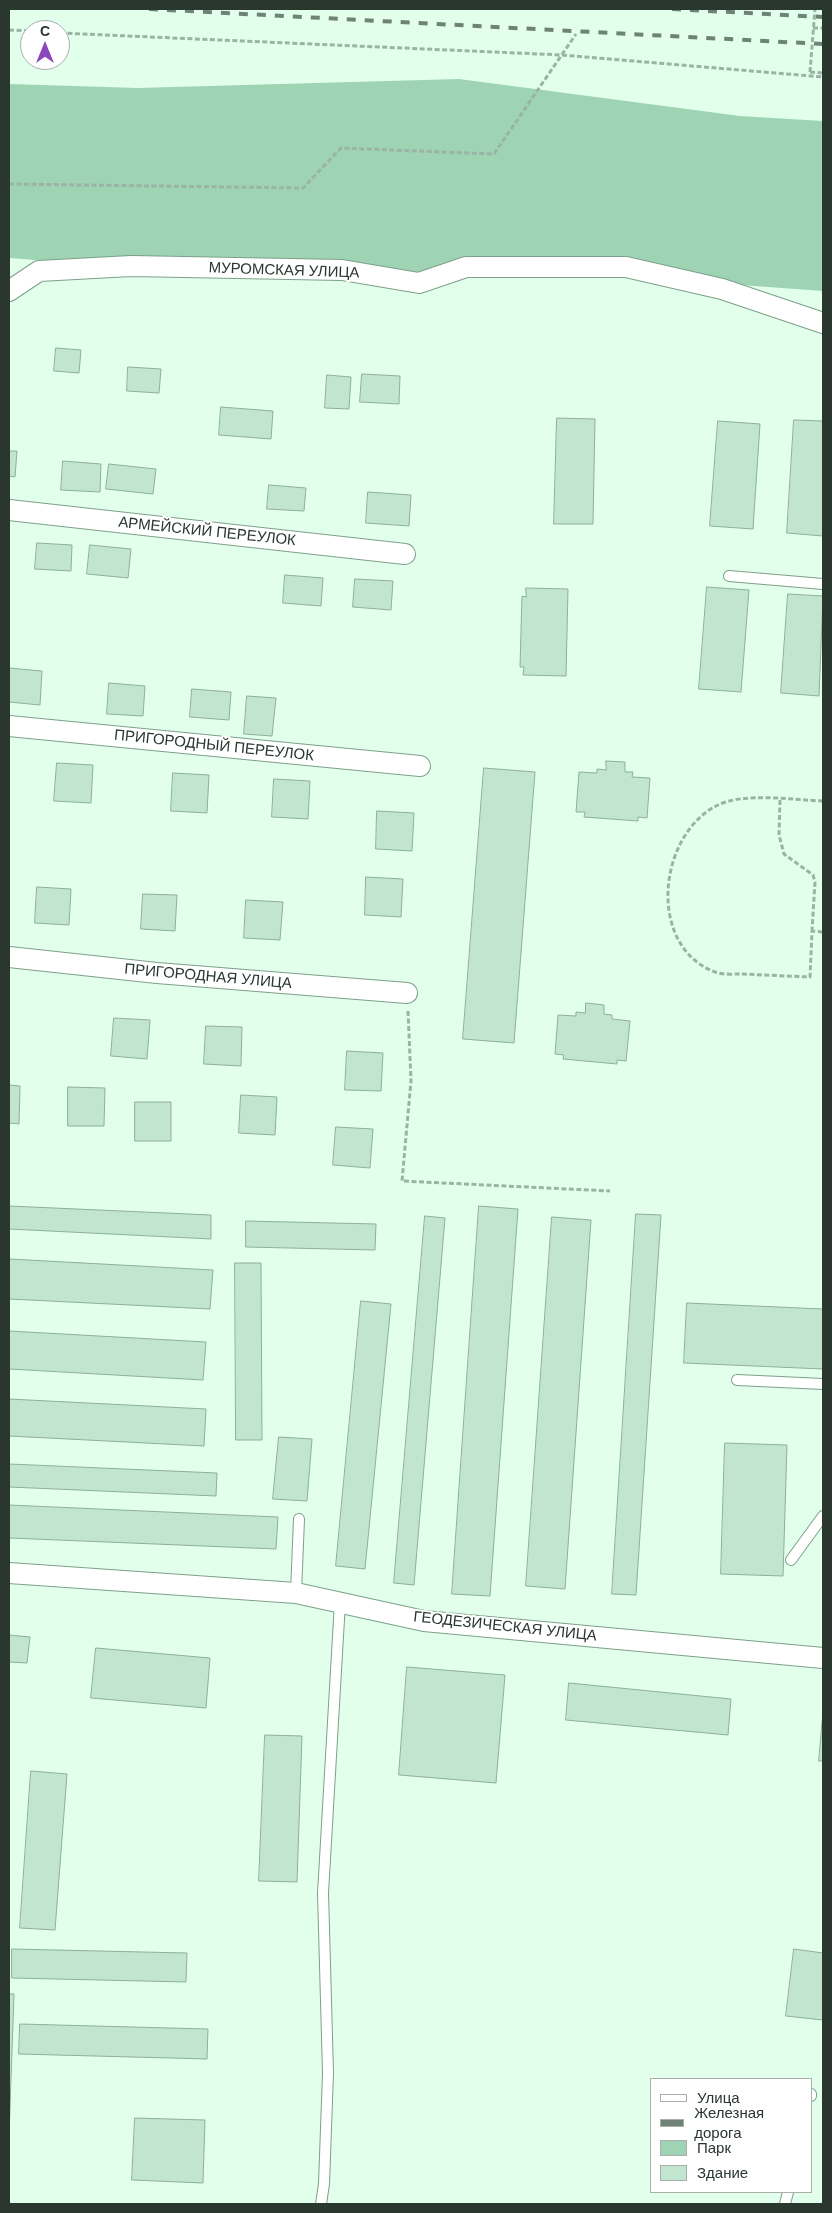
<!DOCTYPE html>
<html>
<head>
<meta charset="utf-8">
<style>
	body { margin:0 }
	#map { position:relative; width:832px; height:2213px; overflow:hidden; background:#e2ffec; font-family:"DM Sans",sans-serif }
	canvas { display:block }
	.frame { position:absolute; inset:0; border:10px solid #29372f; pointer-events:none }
	.legend { position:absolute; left:650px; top:2078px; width:162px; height:115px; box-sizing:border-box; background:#fff; border:1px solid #a9afac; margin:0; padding:6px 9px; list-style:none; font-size:15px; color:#29372f }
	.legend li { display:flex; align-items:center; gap:10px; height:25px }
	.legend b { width:25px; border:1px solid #a9afac }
	.north { position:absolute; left:20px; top:20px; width:50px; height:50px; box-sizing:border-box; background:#fff; border:1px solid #a9afac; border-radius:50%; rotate:0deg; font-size:14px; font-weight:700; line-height:20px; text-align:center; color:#29372f }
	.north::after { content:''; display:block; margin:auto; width:18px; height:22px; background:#8a48bc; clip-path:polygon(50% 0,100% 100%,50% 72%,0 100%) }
</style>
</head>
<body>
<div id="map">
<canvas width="832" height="2213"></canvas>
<div class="frame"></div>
<ul class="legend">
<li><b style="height:6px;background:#fff"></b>Улица</li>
<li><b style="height:6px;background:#6e8276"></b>Железная дорога</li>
<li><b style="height:14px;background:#9ed4b3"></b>Парк</li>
<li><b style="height:14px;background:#c1e5ce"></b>Здание</li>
</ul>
<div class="north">С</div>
</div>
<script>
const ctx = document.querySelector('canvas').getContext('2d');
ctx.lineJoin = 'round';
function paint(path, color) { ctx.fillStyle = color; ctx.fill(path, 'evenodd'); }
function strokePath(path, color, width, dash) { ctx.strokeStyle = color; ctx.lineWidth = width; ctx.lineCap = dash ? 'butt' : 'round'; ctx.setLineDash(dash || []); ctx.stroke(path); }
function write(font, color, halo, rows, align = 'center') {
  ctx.font = font + ' "DM Sans",sans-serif'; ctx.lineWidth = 4; ctx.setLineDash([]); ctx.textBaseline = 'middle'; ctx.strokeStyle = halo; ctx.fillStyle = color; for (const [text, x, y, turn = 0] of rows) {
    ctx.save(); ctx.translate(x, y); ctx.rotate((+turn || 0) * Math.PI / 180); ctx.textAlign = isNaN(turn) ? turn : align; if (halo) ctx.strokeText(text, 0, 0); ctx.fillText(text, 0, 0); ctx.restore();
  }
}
paint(new Path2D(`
	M459 79 740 116 823 121V291L631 277 119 266 9 258V84L138 88Z`), '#9ed4b3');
const building = new Path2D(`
	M56 348 81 350 79 373 54 371Z
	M128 367 161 369 159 393 127 391Z
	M362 374 400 376 399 404 360 402Z
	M327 375 351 377 349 409 325 408Z
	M221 407 273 411 271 439 219 435Z
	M557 418 595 419 593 524H554Z
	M794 420 823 421V536L787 533Z
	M718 421 760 424 753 529 710 526Z
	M9 451H17L15 477 9 476Z
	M63 461 101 464 100 492 61 490Z
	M109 464 156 469 153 494 106 489Z
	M269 485 306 488 304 511 267 509Z
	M368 492 411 495 409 526 366 523Z
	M37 543 72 545 71 571 35 569Z
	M90 545 131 549 128 578 87 574Z
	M285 575 323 578 321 606 283 603Z
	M355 579 393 581 391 610 353 607Z
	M707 587 749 590 741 692 699 689Z
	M526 588 568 589 566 676 523 675 524 667H520L522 596 526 597Z
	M788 594 823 596 819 696 781 693Z
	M9 668 42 671 40 705 9 702Z
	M109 683 145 686 143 716 107 714Z
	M192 689 231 692 229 720 190 717Z
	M247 696 276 698 272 736 244 734Z
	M606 761 625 762V772H633L632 777 650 778 647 818 638 817V821L584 817 585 812H576L579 772 597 773V769L606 770Z
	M57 763 93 765 91 803 54 801Z
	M484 768 535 772 514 1043 463 1039Z
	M173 773 209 775 207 813 171 811Z
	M274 779 310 781 308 819 272 817Z
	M377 811 414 813 412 851 376 849Z
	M366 877 403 879 401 917 365 915Z
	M37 887 71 889 69 925 35 923Z
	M143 894 177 895 175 931 141 929Z
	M246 900 283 902 280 940 244 938Z
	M586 1003 604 1005V1014L612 1015V1019L630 1021 626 1061 617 1060V1064L563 1059 564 1055 555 1054 558 1015 576 1016V1012L585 1013Z
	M114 1018 150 1020 147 1059 111 1056Z
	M206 1026 242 1027 241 1066 204 1064Z
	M347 1051 383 1053 381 1091 345 1090Z
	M9 1085 20 1086 19 1124 9 1123Z
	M68 1087 105 1088 104 1126H68Z
	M241 1095 277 1097 275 1135 239 1133Z
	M135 1102H171V1141H135Z
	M336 1127 373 1129 370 1168 333 1165Z
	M9 1206 211 1215V1239L9 1229Z
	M479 1206 518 1209 490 1596 452 1594Z
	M636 1214 661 1215 636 1595 612 1594Z
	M425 1216 445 1218 414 1585 394 1583Z
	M552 1217 591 1220 565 1589 526 1586Z
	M246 1221 376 1224 375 1250 246 1247Z
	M9 1259 213 1270 210 1309 9 1299Z
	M235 1263H261L262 1440H236Z
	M361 1301 391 1304 365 1569 336 1566Z
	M687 1303 823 1309V1369L684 1363Z
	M9 1331 206 1342 203 1380 9 1369Z
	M9 1399 206 1409 204 1446 9 1436Z
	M279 1437 312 1439 307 1501 273 1499Z
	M725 1443 787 1445 783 1576 721 1574Z
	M9 1464 217 1473 216 1496 9 1487Z
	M9 1505 278 1517 276 1549 9 1538Z
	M9 1635 30 1637 27 1663 9 1662Z
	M96 1648 210 1658 206 1708 91 1698Z
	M407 1667 505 1675 496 1783 399 1775Z
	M569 1683 731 1699 728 1735 566 1720Z
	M823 1712V1761H819Z
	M265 1735 302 1736 297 1882 259 1881Z
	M31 1771 67 1774 55 1930 20 1928Z
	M12 1949 187 1953 186 1982 12 1978Z
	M794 1949 823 1953V2020L786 2016Z
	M9 1994H14L9 2137Z
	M20 2024 208 2029 207 2059 19 2054Z
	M135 2118 205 2120 203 2183 132 2180Z`);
paint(building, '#c1e5ce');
strokePath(building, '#8db09b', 1);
const lane = new Path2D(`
	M729 576 823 584
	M737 1380 823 1384
	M791 1560 823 1516
	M296 1593 299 1519
	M811 2096V2094
	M321 2204 324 2184 328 2073 323 1893 340 1602
	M785 2204 788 2192`);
const street = new Path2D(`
	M9 291 39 271 131 266 342 270 419 283 466 267H626L722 289 823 323
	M9 510 405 554
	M9 726 420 766
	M9 957 157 973 407 993
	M9 1573 296 1593 424 1621 823 1658`);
strokePath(lane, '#7da08a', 12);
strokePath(street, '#7da08a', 22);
strokePath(new Path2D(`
	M813 28H823
	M9 30 30 31
	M60 33 562 55 823 77
	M810 72 823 73
	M9 184 303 188 341 148 494 154 576 34
	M780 800 779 835 784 854 813 875 815 882 812 931
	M823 801C793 800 745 792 718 805 658 834 646 946 715 972 722 975 733 974 741 974 764 975 787 976 810 977L812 931 823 932
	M408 1011 411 1081 402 1181 610 1191`), '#9bb3a4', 3, [5, 2.5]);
strokePath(lane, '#fff', 10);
strokePath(street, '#fff', 20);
strokePath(new Path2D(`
	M149 9 823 44
	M672 9 823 17`), '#6e8276', 4, [9, 9]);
strokePath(new Path2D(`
	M810 72 815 9`), '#9bb3a4', 3, [5, 2.5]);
write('15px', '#29372f', '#fff', [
	["МУРОМСКАЯ УЛИЦА",284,271,2],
	["АРМЕЙСКИЙ ПЕРЕУЛОК",207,532,6],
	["ПРИГОРОДНЫЙ ПЕРЕУЛОК",214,746,6],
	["ПРИГОРОДНАЯ УЛИЦА",208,977,5],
	["ГЕОДЕЗИЧЕСКАЯ УЛИЦА",505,1627,6]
]);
</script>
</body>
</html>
